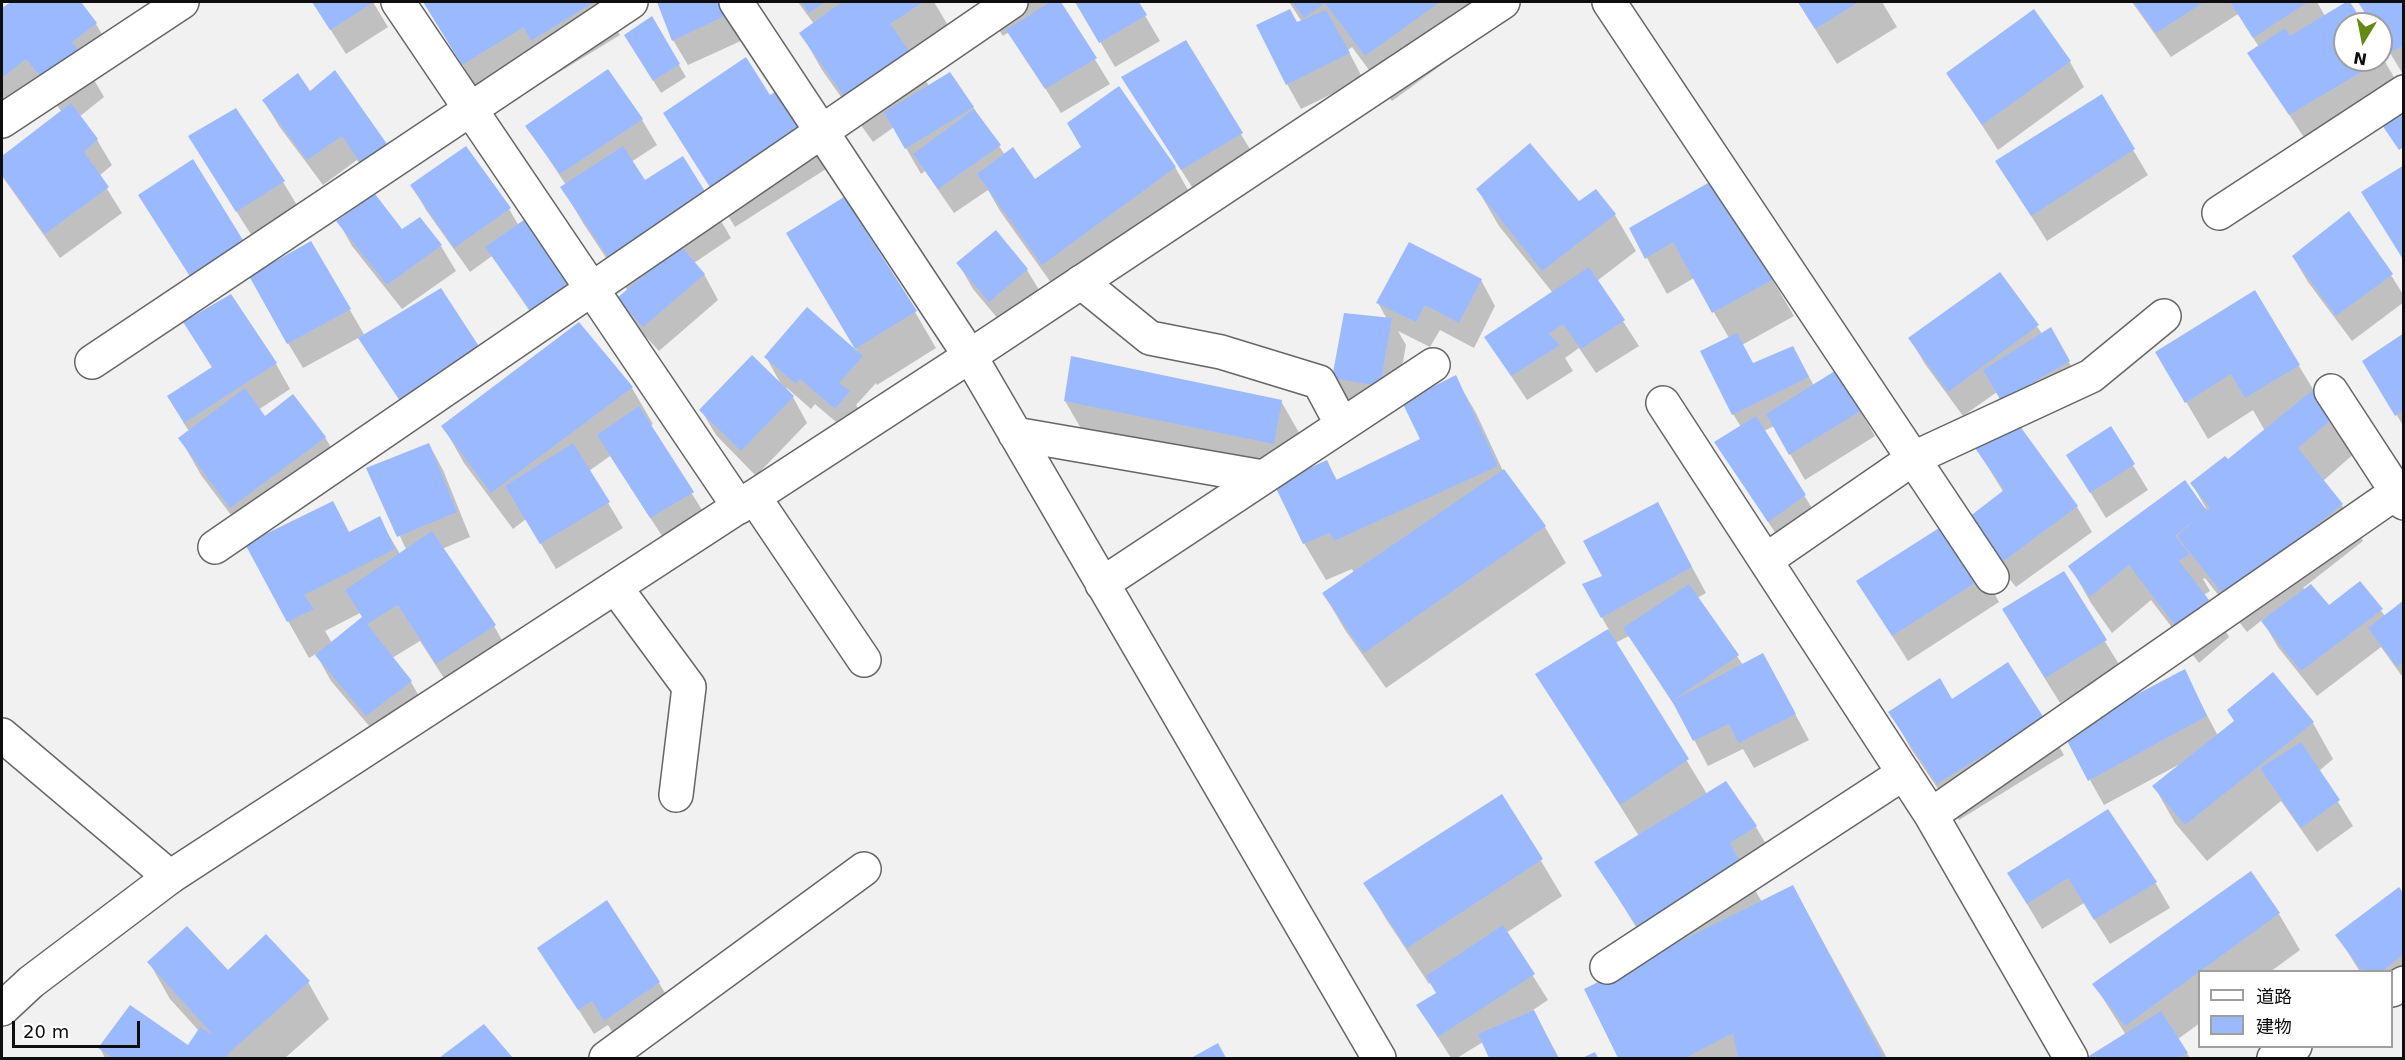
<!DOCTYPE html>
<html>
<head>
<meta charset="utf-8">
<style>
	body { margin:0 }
	#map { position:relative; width:2405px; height:1060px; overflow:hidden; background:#f1f1f2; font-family:"DejaVu Sans","Noto Sans JP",sans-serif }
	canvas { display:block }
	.frame { position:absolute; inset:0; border:3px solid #0e0e0e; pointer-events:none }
	.legend { position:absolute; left:2198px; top:970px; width:195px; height:78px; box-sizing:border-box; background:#fff; border:2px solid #9f9f9f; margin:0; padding:8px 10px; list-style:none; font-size:18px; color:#0e0e0e }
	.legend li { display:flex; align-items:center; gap:12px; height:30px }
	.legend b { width:30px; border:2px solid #9f9f9f }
	.north { position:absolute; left:2333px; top:12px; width:60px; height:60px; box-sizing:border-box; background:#fff; border:2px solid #9f9f9f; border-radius:50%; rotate:190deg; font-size:16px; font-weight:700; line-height:24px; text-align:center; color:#0e0e0e }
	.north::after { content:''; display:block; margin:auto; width:21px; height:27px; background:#628a15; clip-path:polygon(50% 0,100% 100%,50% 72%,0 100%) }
	.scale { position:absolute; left:12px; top:1021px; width:128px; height:27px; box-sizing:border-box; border:3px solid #0e0e0e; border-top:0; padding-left:8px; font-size:18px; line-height:21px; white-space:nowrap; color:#0e0e0e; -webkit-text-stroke:4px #fff; paint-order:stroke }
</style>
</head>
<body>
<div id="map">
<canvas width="2405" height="1060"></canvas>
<div class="frame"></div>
<ul class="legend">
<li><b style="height:8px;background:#fff"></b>道路</li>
<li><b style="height:16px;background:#9bb9ff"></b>建物</li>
</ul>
<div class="north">N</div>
<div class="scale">20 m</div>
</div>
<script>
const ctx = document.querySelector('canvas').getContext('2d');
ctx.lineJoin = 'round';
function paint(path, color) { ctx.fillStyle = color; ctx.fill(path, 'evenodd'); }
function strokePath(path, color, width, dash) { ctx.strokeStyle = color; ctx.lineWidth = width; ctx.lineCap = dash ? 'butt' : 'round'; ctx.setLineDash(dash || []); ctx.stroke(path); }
paint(new Path2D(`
	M13 2H79L96 24 117 60 93 78 104 97 79 117 97 140 112 165 99 176 122 213 60 258 2 176V158L62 112 48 94 2 131V10Z
	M313 2H373L388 27 346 54Z
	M425 2H600L620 35 553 76 546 63 484 101Z
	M658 2H723L743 40 688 65 673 40Z
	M798 2H934L952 32 913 59 929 86 973 107 1005 155 1035 181 1175 167 1196 204 1064 301 1000 211 988 190 954 213 925 171 921 174 894 127 873 142 822 70 801 33 814 24Z
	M980 2H1060L1110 84 1061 113 1009 32 1003 36Z
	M1077 2H1137L1160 41 1115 67Z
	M1289 2H1486L1499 23 1392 101 1352 47 1348 50 1363 79 1301 109 1287 84 1297 24 1302 22Z
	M1798 2H1882L1897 27 1837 64Z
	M2132 2H2317L2325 16 2348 2 2362 24H2345V60H2381V55L2398 84 2305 139 2249 53 2259 47 2238 14 2171 57Z
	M2360 2H2404V76L2381 38V24H2373Z
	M2033 11 2070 62 2084 87 1998 150 1948 73Z
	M652 19 686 77 661 93 633 48Z
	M1185 42 1256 159 1197 195 1123 78Z
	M608 72 642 120 657 145 631 162 644 182 710 202 731 238 694 263 704 274 718 300 659 351 634 324 619 298 628 291 583 223 562 187 566 185 527 126Z
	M310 93 385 145 400 170 377 188 357 160 323 185 279 126 264 101Z
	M2101 96 2148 175 2047 241 1997 162Z
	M770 97 837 162 735 227 665 113Z
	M205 162 283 182 298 207 252 236Z
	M1714 181 1794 316 1742 345 1753 364 1793 347 1814 386 1837 371 1875 436 1805 480 1774 426 1764 431 1820 521 1784 546 1716 443 1741 427 1733 414 1729 338 1694 278 1667 294 1647 258Z
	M412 185 509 209 519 226 548 338 492 256 470 272 426 210Z
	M1478 190 1578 203 1596 191 1615 215 1636 251 1597 281 1639 346 1596 373 1579 348 1565 358 1573 371 1527 400 1486 338 1553 293 1499 226Z
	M419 219 441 246 456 271 402 309 352 246 338 221 402 231Z
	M996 232 1027 270 1042 295 1004 326 973 289 958 263Z
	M311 243 365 336 481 351 495 377 418 428 360 337 303 368 288 343 244 245 260 272Z
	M2293 257 2391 275 2404 296V302L2352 341 2308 282Z
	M809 270 915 312 936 348 877 385 876 383 856 405 864 417 850 434 815 404 811 409 787 388 785 390 793 397 807 423 756 476 716 435 701 410 782 386 766 357 859 354Z
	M2000 274 2043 335 2051 330 2083 387 2017 426 2077 507 2092 532 2016 587 1982 546 2004 493 1977 449 2014 420 1997 392 1963 416 1925 364 1910 339Z
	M1481 280 1495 306 1474 348 1440 330 1430 347 1398 331 1406 345 1394 411 1349 403 1334 378 1387 319 1378 303Z
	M185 323 276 364 290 389 258 410 264 419 325 437 346 474 262 536 350 534 379 518 400 554 406 549 368 468 429 444 443 470 470 537 442 549 494 626 515 663 458 700 420 641 392 658 411 682 425 707 381 740 331 681 316 654 309 658 288 621 252 543 201 475 180 438 189 431 183 422 213 369ZM360 613 363 618 332 643 325 631Z
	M2404 335V427L2379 386Z
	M2157 352 2299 366 2314 391 2357 451 2323 481 2342 505 2363 541 2303 588 2328 608 2360 583 2385 616 2404 602V679L2381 647 2317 696 2278 647 2262 620 2247 632 2205 578 2203 579 2210 591 2204 595 2229 637 2199 663 2151 600 2112 633 2091 603 2070 566 2206 508 2192 484 2228 461 2265 431 2253 410 2208 439Z
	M1455 377 1476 413 1503 471 1545 527 1566 563 1386 688 1345 630 1324 594 1354 573 1352 569 1326 580 1304 543 1276 484 1086 437 1065 401H1281L1302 438 1296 476 1327 462 1337 480 1422 440Z
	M632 388 653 424 650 426 707 518 666 542 610 456 589 471 623 528 556 569 526 519 513 529 464 463 443 426Z
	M2110 428 2148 490 2106 518 2068 456Z
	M1672 530 1706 593 1697 598 1743 665 1777 680 1809 740 1754 768 1743 749 1708 766 1682 717 1629 636 1615 643 1707 794 1725 783 1756 827 1777 863 1749 880 1762 902 1793 887 1887 1058H1620L1586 989 1655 955 1743 861 1636 927 1596 862 1639 836 1537 674 1609 630 1584 585 1604 576Z
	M2063 573 2120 666 2060 703 2018 635Z
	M1985 577 1999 602 1908 661 1873 606Z
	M2184 671 2218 736 2313 723 2333 759 2319 771 2353 826 2317 852 2281 801 2207 861 2175 823 2154 786 2179 767 2178 765 2104 805 2090 780Z
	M1891 713 2043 719 2064 755 1959 820 1911 749Z
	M1502 796 1562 896 1506 933 1548 1000 1533 1010 1559 1058H1491L1483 1042 1457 1058H1451L1418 1006 1438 993 1431 982 1429 984 1386 919 1365 883Z
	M2009 874 2155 882 2170 908 2110 944 2084 903 2042 929Z
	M2404 896V990L2392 972H2360L2337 935Z
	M2279 914 2300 950 2270 972H2200V1023L2178 1039 2190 1058H2092L2091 1056 2126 1035 2094 984Z
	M539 948 659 983 674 1008 620 1045 608 1025 594 1034Z
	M149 962 308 982 329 1019 285 1058H105L100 1048 188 1047 199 1031 170 999Z
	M483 1027 511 1058H441Z`), '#0003');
paint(new Path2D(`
	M11 2H81L97 23 72 42 85 60 49 87 26 59 2 78V8Z
	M312 2H374L330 30Z
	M423 2H594L531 41 524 27 462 65Z
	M657 2H723L729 14 672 41Z
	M801 2H825L809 13Z
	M842 2H923L890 24 915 59 851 106 799 33Z
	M1050 2H1061L1097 58 1045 89 1006 30Z
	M1075 2H1139L1147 15 1099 43Z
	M1292 2H1440L1365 56 1325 3 1304 18Z
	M1798 2H1859L1815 29Z
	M2133 2H2204L2156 33Z
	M2230 2H2308L2253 38Z
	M2346 2H2350L2364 24H2345V60H2381V52L2385 58 2289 115 2247 53 2285 28 2290 36Z
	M2358 2H2403L2400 3 2404 9V45L2389 53 2381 40V24H2372Z
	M1290 9 1297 22 1326 10 1350 53 1286 85 1256 25Z
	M2034 9 2071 61 1982 125 1946 73Z
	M652 16 680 64 653 81 624 35Z
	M1186 40 1243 133 1181 170 1121 77Z
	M746 57 770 95 791 83 817 125 713 192 663 113Z
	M608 69 643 119 560 174 525 126Z
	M335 70 387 144 361 164 342 136 307 160 262 100 298 73 310 91Z
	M950 72 974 107 905 149 884 112Z
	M1119 86 1176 167 1042 265 977 174 1013 147 1035 179 1081 147 1067 123Z
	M2102 94 2135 149 2031 216 1995 161Z
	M71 103 98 139 84 152 109 187 45 234 2 175V156Z
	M236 108 285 181 236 212 188 136Z
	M974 109 1001 145 938 189 913 154Z
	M2404 109V147L2399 150 2382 125Z
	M1530 143 1579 201 1596 189 1616 214 1542 271 1476 189Z
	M466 146 511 208 454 248 410 185Z
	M623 146 645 180 683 156 711 201 614 266 560 187Z
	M193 159 246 245 191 278 138 195Z
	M2404 165V261L2361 192Z
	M1715 179 1774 279 1712 313 1673 242 1645 259 1629 228Z
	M375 194 402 229 420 217 442 245 387 285 336 221Z
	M844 197 917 311 855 349 786 233Z
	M2349 211 2393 274 2336 316 2292 256Z
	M531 215 578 279 532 313 485 247Z
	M996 230 1028 269 989 302 956 263Z
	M311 241 351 309 287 344 249 276Z
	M1409 242 1482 279 1459 323 1425 305 1416 322 1376 303Z
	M680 245 705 274 643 327 617 298Z
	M1589 267 1625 320 1581 349 1563 324 1549 334 1560 345 1511 376 1484 337Z
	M2000 272 2039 325 1948 392 1908 338Z
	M441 288 482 351 402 404 358 338Z
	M2255 290 2300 365 2245 398 2231 374 2185 403 2155 352Z
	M231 294 277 363 184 423 167 396 212 367 183 322Z
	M807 307 863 356 839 383 850 391 835 409 800 379 796 384 764 357Z
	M1344 313 1392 318 1380 386 1332 378Z
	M579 322 633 387 491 493 441 426Z
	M2051 327 2070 361 2001 401 1983 370Z
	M1737 333 1753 363 1793 346 1809 377 1732 415 1700 351Z
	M2404 333V410L2395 416 2362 361Z
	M752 355 794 396 741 451 699 410Z
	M1071 356 1282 400 1274 444 1064 401Z
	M1838 369 1862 410 1789 455 1766 414Z
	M1456 375 1498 466 1334 541 1330 533 1303 544 1274 484 1327 460 1336 480 1420 439 1402 402Z
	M245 388 265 416 293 394 326 437 230 508 178 438Z
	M2314 389 2338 414 2298 448 2343 504 2225 597 2177 536 2198 517 2175 536 2190 554 2179 561 2209 600 2177 628 2129 565 2090 597 2068 566 2185 480 2207 511 2210 508 2190 483 2225 456 2228 459Z
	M639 406 694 492 650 518 597 435Z
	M1756 416 1806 495 1768 522 1714 442Z
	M2014 418 2078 506 2001 563 1965 520 2004 490 1975 448Z
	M2111 426 2135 464 2090 493 2066 455Z
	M429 443 457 512 397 537 366 468Z
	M573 443 610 502 540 544 505 486Z
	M1504 469 1546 526 1364 653 1322 593Z
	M333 501 349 532 380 516 395 549 304 595 314 609 287 622 245 544Z
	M1658 502 1692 567 1601 618 1582 584 1602 576 1583 541Z
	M1950 521 1986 576 1892 636 1856 581Z
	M432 531 496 625 436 664 398 605 367 624 412 681 366 716 315 655 362 617 345 590Z
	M2064 571 2107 640 2045 678 2002 609Z
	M2360 581 2383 609 2301 671 2261 621 2311 584 2329 605Z
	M1689 584 1739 655 1672 701 1623 628Z
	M2404 600V662L2397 667 2368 628Z
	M1608 629 1689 759 1620 805 1535 674Z
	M1763 653 1796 714 1738 743 1729 724 1693 741 1672 701Z
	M2008 662 2044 718 1937 784 1888 712 1940 678 1952 699Z
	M2185 669 2207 716 2088 781 2063 733Z
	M2273 672 2314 722 2185 825 2152 786 2234 721 2227 710Z
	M2301 742 2340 800 2301 828 2260 768Z
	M1726 781 1757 826 1730 843 1741 863 1638 928 1594 862Z
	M1502 794 1543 859 1407 948 1363 883Z
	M2108 809 2157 882 2094 920 2068 878 2027 904 2007 873Z
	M2251 871 2280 913 2125 1026 2092 984Z
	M1793 885 1884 1058H1738L1733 1033 1685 1058H1618L1584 989Z
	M2399 887 2404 894V954L2381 972H2363L2335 935Z
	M607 900 660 982 604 1021 592 1001 578 1010 537 948Z
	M1503 925 1535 974 1438 1037 1416 1005 1436 993 1426 976Z
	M187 926 228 970 266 934 310 981 230 1052 226 1058H113L98 1048 130 1005 188 1045 200 1027 213 1035 147 962Z
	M1534 1010 1558 1058H1489L1478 1034Z
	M2161 1011 2188 1053 2178 1058H2090L2089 1056Z
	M484 1024 513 1058H439Z
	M1218 1043 1226 1058H1191Z
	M1595 1052 1598 1058H1582Z`), '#9bb9ff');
const street = new Path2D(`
	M398 2 739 507
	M736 2 970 356 1379 1058
	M1609 2 1992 577
	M2 121 182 2
	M2219 213 2404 92
	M1081 282 1150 338 1221 352 1319 382 1342 425
	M92 362 631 2
	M2331 391 2404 503
	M1663 403 1931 815 2071 1058
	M1015 434 1263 477
	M754 497 864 660
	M215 547 1011 2
	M1766 560 1914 458 2091 376 2164 316
	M1102 584 1433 365
	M616 588 689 687 676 795
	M2 735 170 877
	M1931 815 2404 487
	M1607 967 1904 773
	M2392 990 2404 983
	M606 1058 864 869
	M2274 1058 2295 1046`);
const secondary = new Path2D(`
	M2 1009 31 982 170 877 970 356 1503 2`);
strokePath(street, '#666667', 36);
strokePath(secondary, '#666667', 36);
strokePath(street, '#fff', 33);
strokePath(secondary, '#fff', 33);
</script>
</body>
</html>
